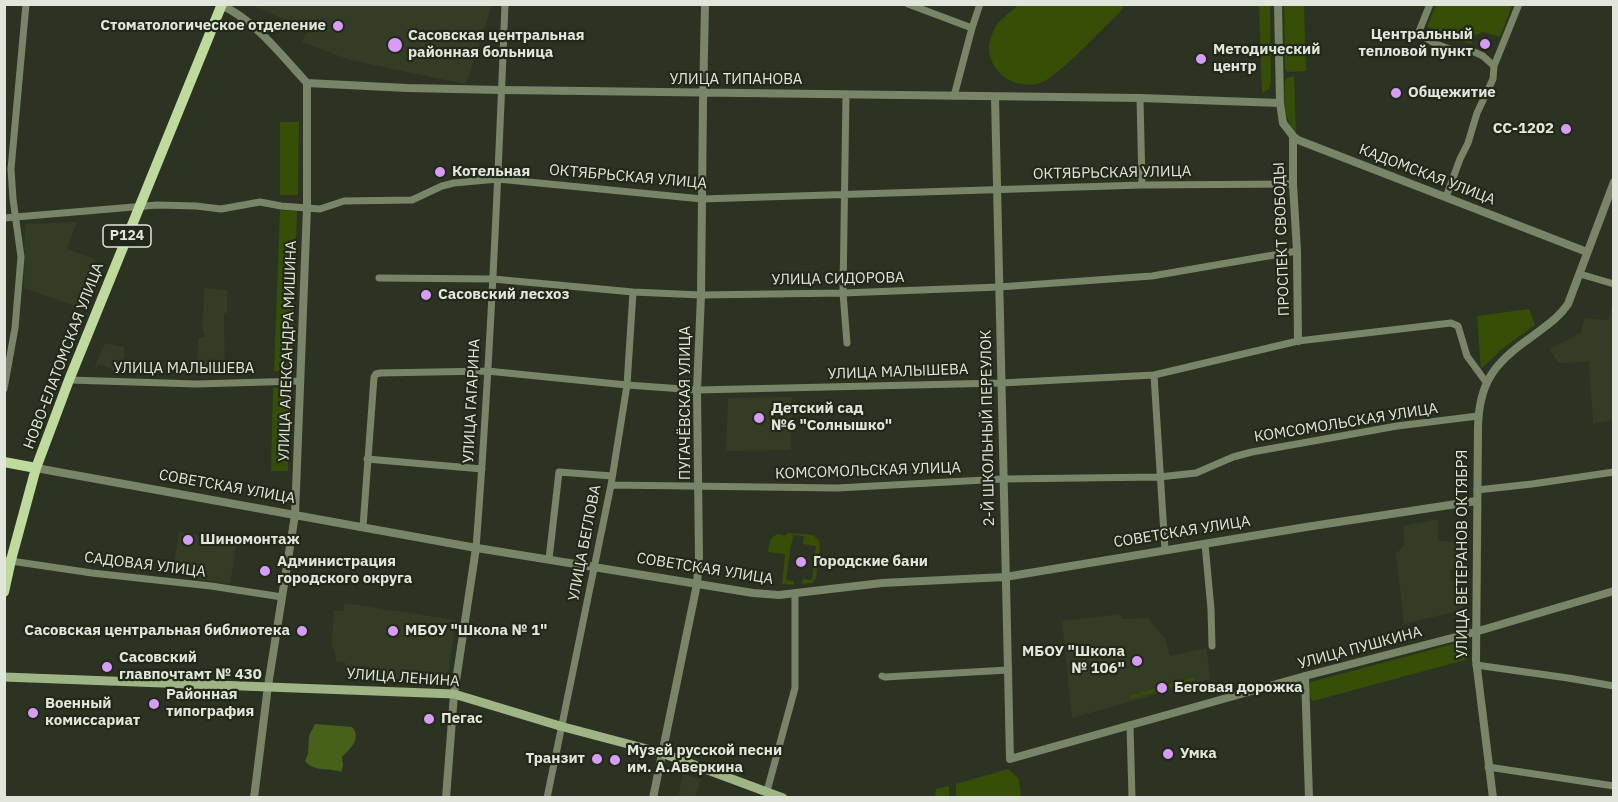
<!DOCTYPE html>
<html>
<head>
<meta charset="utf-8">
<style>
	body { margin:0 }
	#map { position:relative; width:1618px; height:802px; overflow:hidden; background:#2c3322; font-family:"IBM Plex Sans",sans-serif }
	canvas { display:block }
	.frame { position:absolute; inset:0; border:6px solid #e0e6db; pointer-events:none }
</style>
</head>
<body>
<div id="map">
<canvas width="1618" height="802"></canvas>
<div class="frame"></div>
</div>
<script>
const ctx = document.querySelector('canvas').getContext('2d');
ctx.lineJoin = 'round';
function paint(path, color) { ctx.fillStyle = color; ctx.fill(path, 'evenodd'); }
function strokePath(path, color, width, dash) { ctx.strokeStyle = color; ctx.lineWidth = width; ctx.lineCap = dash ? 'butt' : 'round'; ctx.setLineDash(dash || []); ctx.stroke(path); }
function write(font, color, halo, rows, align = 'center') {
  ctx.font = font + ' "IBM Plex Sans",sans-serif'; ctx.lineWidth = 4.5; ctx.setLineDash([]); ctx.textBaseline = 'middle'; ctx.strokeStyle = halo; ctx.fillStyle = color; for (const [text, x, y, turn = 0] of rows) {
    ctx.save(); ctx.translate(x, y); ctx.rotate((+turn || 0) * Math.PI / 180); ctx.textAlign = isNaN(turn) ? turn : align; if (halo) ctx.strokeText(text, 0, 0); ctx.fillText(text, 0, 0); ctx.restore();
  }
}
paint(new Path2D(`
	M252 5 492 4V5L467 81 464 84 350 60 302 42 308 30Z
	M77 222 67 249 96 260 78 307 24 288 25 224Z
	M205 288 227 290V313H224L225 372H197L198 338 205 337 202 327Z
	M1612 306 1614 307 1613 420 1593 424 1589 362 1558 363 1550 349 1580 333 1585 318 1608 320Z
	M105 343 124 347V373H115L112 369 99 364 96 369H94Z
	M792 397 791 450 726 451 728 398Z
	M1438 519V541L1464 542 1465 569H1450V581H1462L1463 610 1404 624 1396 554 1405 544 1403 526Z
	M179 532 199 535V539L236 546 230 584 198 579V575H192V573L173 571Z
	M344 603 456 620 447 682 357 677 358 670 345 669V662H337L332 644 334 610 344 611Z
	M1120 614 1122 619 1148 618 1165 639 1170 656 1207 648 1210 679 1072 718 1062 621Z
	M683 774 701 780 695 797H678Z`), '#333d25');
paint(new Path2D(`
	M1018 5V4L1125 5 1120 12C1105 26 1056 79 1040 83 1009 92 978 63 993 32 998 20 1009 13 1018 5Z
	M1259 5H1270L1271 83 1269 89 1262 93Z
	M1284 5H1304L1306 71 1287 72 1285 69Z
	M1436 5V4L1512 5 1500 37 1484 32 1475 35 1471 44 1427 27Z
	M1294 76 1296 133C1283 118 1284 99 1285 80L1288 77Z
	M280 122H299L298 195H280Z
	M280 210 297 211 292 372 274 371Z
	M1529 309 1535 325 1502 349 1481 369 1477 316Z
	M273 388H290L288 471H271Z
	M788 533 813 535 819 540 820 548 816 578 812 583 802 584 803 579 812 580 816 546 803 544 804 536 793 535 792 543H791L786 580 794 581V585L782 584 785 554 768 552C770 544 769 536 779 534L784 536Z
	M1464 641C1468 644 1467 653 1467 659L1465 660 1313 701C1309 697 1308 687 1311 682Z
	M1194 677 1195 680 1131 699 1130 696Z
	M1008 769 1019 779 1021 797H956V784Z
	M949 786V797H935L936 789Z`), '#374e06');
paint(new Path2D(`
	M315 724 352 727C362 738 350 749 342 757L343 766 341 772C329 767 315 773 305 761L308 754 309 736Z`), '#48611a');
strokePath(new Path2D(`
	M908 4 972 28
	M1430 4 1418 34 1436 44 1455 51H1472L1483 56 1494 66
	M846 94 843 293 847 343
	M954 96 972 28 980 4
	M1140 98 1142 185
	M1446 197 1460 159 1468 143 1477 113 1493 79 1494 66 1519 4
	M4 218 157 205 196 206 221 209 260 202 281 206 320 209 344 201 412 200 442 186 454 183 498 179 702 199 1142 185 1293 184
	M1580 274 1614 284
	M379 278 493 279 633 292 701 295 843 293 999 287 1152 276 1297 251
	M1154 375 1165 550
	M69 380 197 384 300 381
	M4 389 15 328 21 257 13 199 11 169 26 4
	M367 459 482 469
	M611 485 837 488 1003 479 1159 477 1196 473 1233 457 1252 452 1397 426 1478 416
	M1477 490 1532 484 1614 472
	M363 527 374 377 376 374 380 373 487 371 627 385 697 390 1001 383 1154 375 1298 341 1451 323 1458 326 1467 356 1486 382
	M1205 544 1211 609 1212 646
	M476 548C490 367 498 186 505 4
	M549 559 559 472 612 476
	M4 560 92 573 211 586 282 597
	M1476 665 1568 678 1614 686
	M882 676 885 677 1008 670
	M1130 725 1132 798
	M1488 767 1614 786
	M767 791 795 688V594
	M547 798 611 485 627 385 633 292`), '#788568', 7);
strokePath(new Path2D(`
	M219 4C255 20 281 55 307 83L407 88 502 90 1140 98 1280 103
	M1278 4 1280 103 1283 123 1293 136 1298 140 1587 252
	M995 97 1010 759 1305 676 1475 632 1614 591
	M1293 136V184L1297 251 1298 341
	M36 468 471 547 753 593 779 595 882 583 1005 577 1306 527 1476 501
	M1305 676 1309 798
	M254 798 268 686 295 515 307 208V83
	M446 798 454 694 476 548
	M653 798 697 584 699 557 697 390 701 295 703 102 705 4
	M1493 798 1476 660 1478 427C1479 383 1494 363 1530 338 1544 327 1558 319 1568 304L1614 182`), '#788568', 8);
strokePath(new Path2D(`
	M4 677 454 694 560 726 662 753 783 798`), '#a0b586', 9);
strokePath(new Path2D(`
	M4 462 36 468
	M4 592 11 560 36 468 69 380 222 4`), '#bfda9d', 10);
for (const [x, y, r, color] of [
	[338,26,6,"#d79bf9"],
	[1485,44,6,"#d79bf9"],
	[395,45,8,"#d79bf9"],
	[1201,59,6,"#d79bf9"],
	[1396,93,6,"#d79bf9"],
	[1566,129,6,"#d79bf9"],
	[440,172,6,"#d79bf9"],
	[426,295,6,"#d79bf9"],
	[759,418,6,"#d79bf9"],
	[188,540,6,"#d79bf9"],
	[801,562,6,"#d79bf9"],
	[265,571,6,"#d79bf9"],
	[302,631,6,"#d79bf9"],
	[393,631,6,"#d79bf9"],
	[1137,661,6,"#d79bf9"],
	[107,667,6,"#d79bf9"],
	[1162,688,6,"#d79bf9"],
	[154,704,6,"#d79bf9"],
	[33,713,6,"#d79bf9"],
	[429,719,6,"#d79bf9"],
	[1168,754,6,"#d79bf9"],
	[597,759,6,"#d79bf9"],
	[615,760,6,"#d79bf9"]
]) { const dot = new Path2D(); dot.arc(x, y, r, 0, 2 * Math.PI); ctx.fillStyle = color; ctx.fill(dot); strokePath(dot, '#222919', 2); }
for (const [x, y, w] of [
	[127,236,48]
]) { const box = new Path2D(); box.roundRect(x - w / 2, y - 11, w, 22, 4.5); ctx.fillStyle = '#222919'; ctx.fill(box); strokePath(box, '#e0e6db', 1.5); }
write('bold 14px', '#e0e6db', null, [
	["Р124",127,236]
]);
write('bold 15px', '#e0e6db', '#222919', [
	["Стоматологическое отделение",326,26,"right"],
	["Центральный",1473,35,"right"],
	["тепловой пункт",1473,52,"right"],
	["Сасовская центральная",408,36],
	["районная больница",408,53],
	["Методический",1213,50],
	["центр",1213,67],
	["Общежитие",1408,93],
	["СС-1202",1554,129,"right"],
	["Котельная",452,172],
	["Сасовский лесхоз",438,295],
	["Детский сад",771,409],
	["№6 \"Солнышко\"",771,426],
	["Шиномонтаж",200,540],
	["Администрация",277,562],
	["городского округа",277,579],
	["Городские бани",813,562],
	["Сасовская центральная библиотека",290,631,"right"],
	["МБОУ \"Школа № 1\"",405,631],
	["МБОУ \"Школа",1125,652,"right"],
	["№ 106\"",1125,669,"right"],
	["Сасовский",119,658],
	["главпочтамт № 430",119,675],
	["Беговая дорожка",1174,688],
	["Районная",166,695],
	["типография",166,712],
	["Военный",45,704],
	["комиссариат",45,721],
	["Пегас",441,719],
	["Музей русской песни",627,751],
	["им. А.Аверкина",627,768],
	["Умка",1180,754],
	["Транзит",585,759,"right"]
], 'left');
write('15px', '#e0e6db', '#222919', [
	["УЛИЦА ТИПАНОВА",736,80],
	["ОКТЯБРЬСКАЯ УЛИЦА",1112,173,-1],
	["КАДОМСКАЯ УЛИЦА",1427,175,21],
	["ОКТЯБРЬСКАЯ УЛИЦА",628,177,5],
	["ПРОСПЕКТ СВОБОДЫ",1282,239,-92],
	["УЛИЦА СИДОРОВА",838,279,-1],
	["УЛИЦА АЛЕКСАНДРА МИШИНА",288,351,-88],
	["НОВО-ЕЛАТОМСКАЯ УЛИЦА",64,356,-69],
	["УЛИЦА МАЛЫШЕВА",184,369],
	["УЛИЦА МАЛЫШЕВА",898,372,-2],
	["УЛИЦА ГАГАРИНА",472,401,-87],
	["ПУГАЧЁВСКАЯ УЛИЦА",686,403,-90],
	["КОМСОМОЛЬСКАЯ УЛИЦА",1346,423,-9],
	["2-Й ШКОЛЬНЫЙ ПЕРЕУЛОК",988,428,-91],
	["КОМСОМОЛЬСКАЯ УЛИЦА",868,471,-2],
	["СОВЕТСКАЯ УЛИЦА",227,487,10],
	["СОВЕТСКАЯ УЛИЦА",1182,532,-9],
	["УЛИЦА БЕГЛОВА",585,543,-79],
	["УЛИЦА ВЕТЕРАНОВ ОКТЯБРЯ",1463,554,-90],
	["САДОВАЯ УЛИЦА",145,565,7],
	["СОВЕТСКАЯ УЛИЦА",705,569,9],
	["УЛИЦА ПУШКИНА",1360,648,-15],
	["УЛИЦА ЛЕНИНА",403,678,4]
]);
</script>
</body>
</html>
